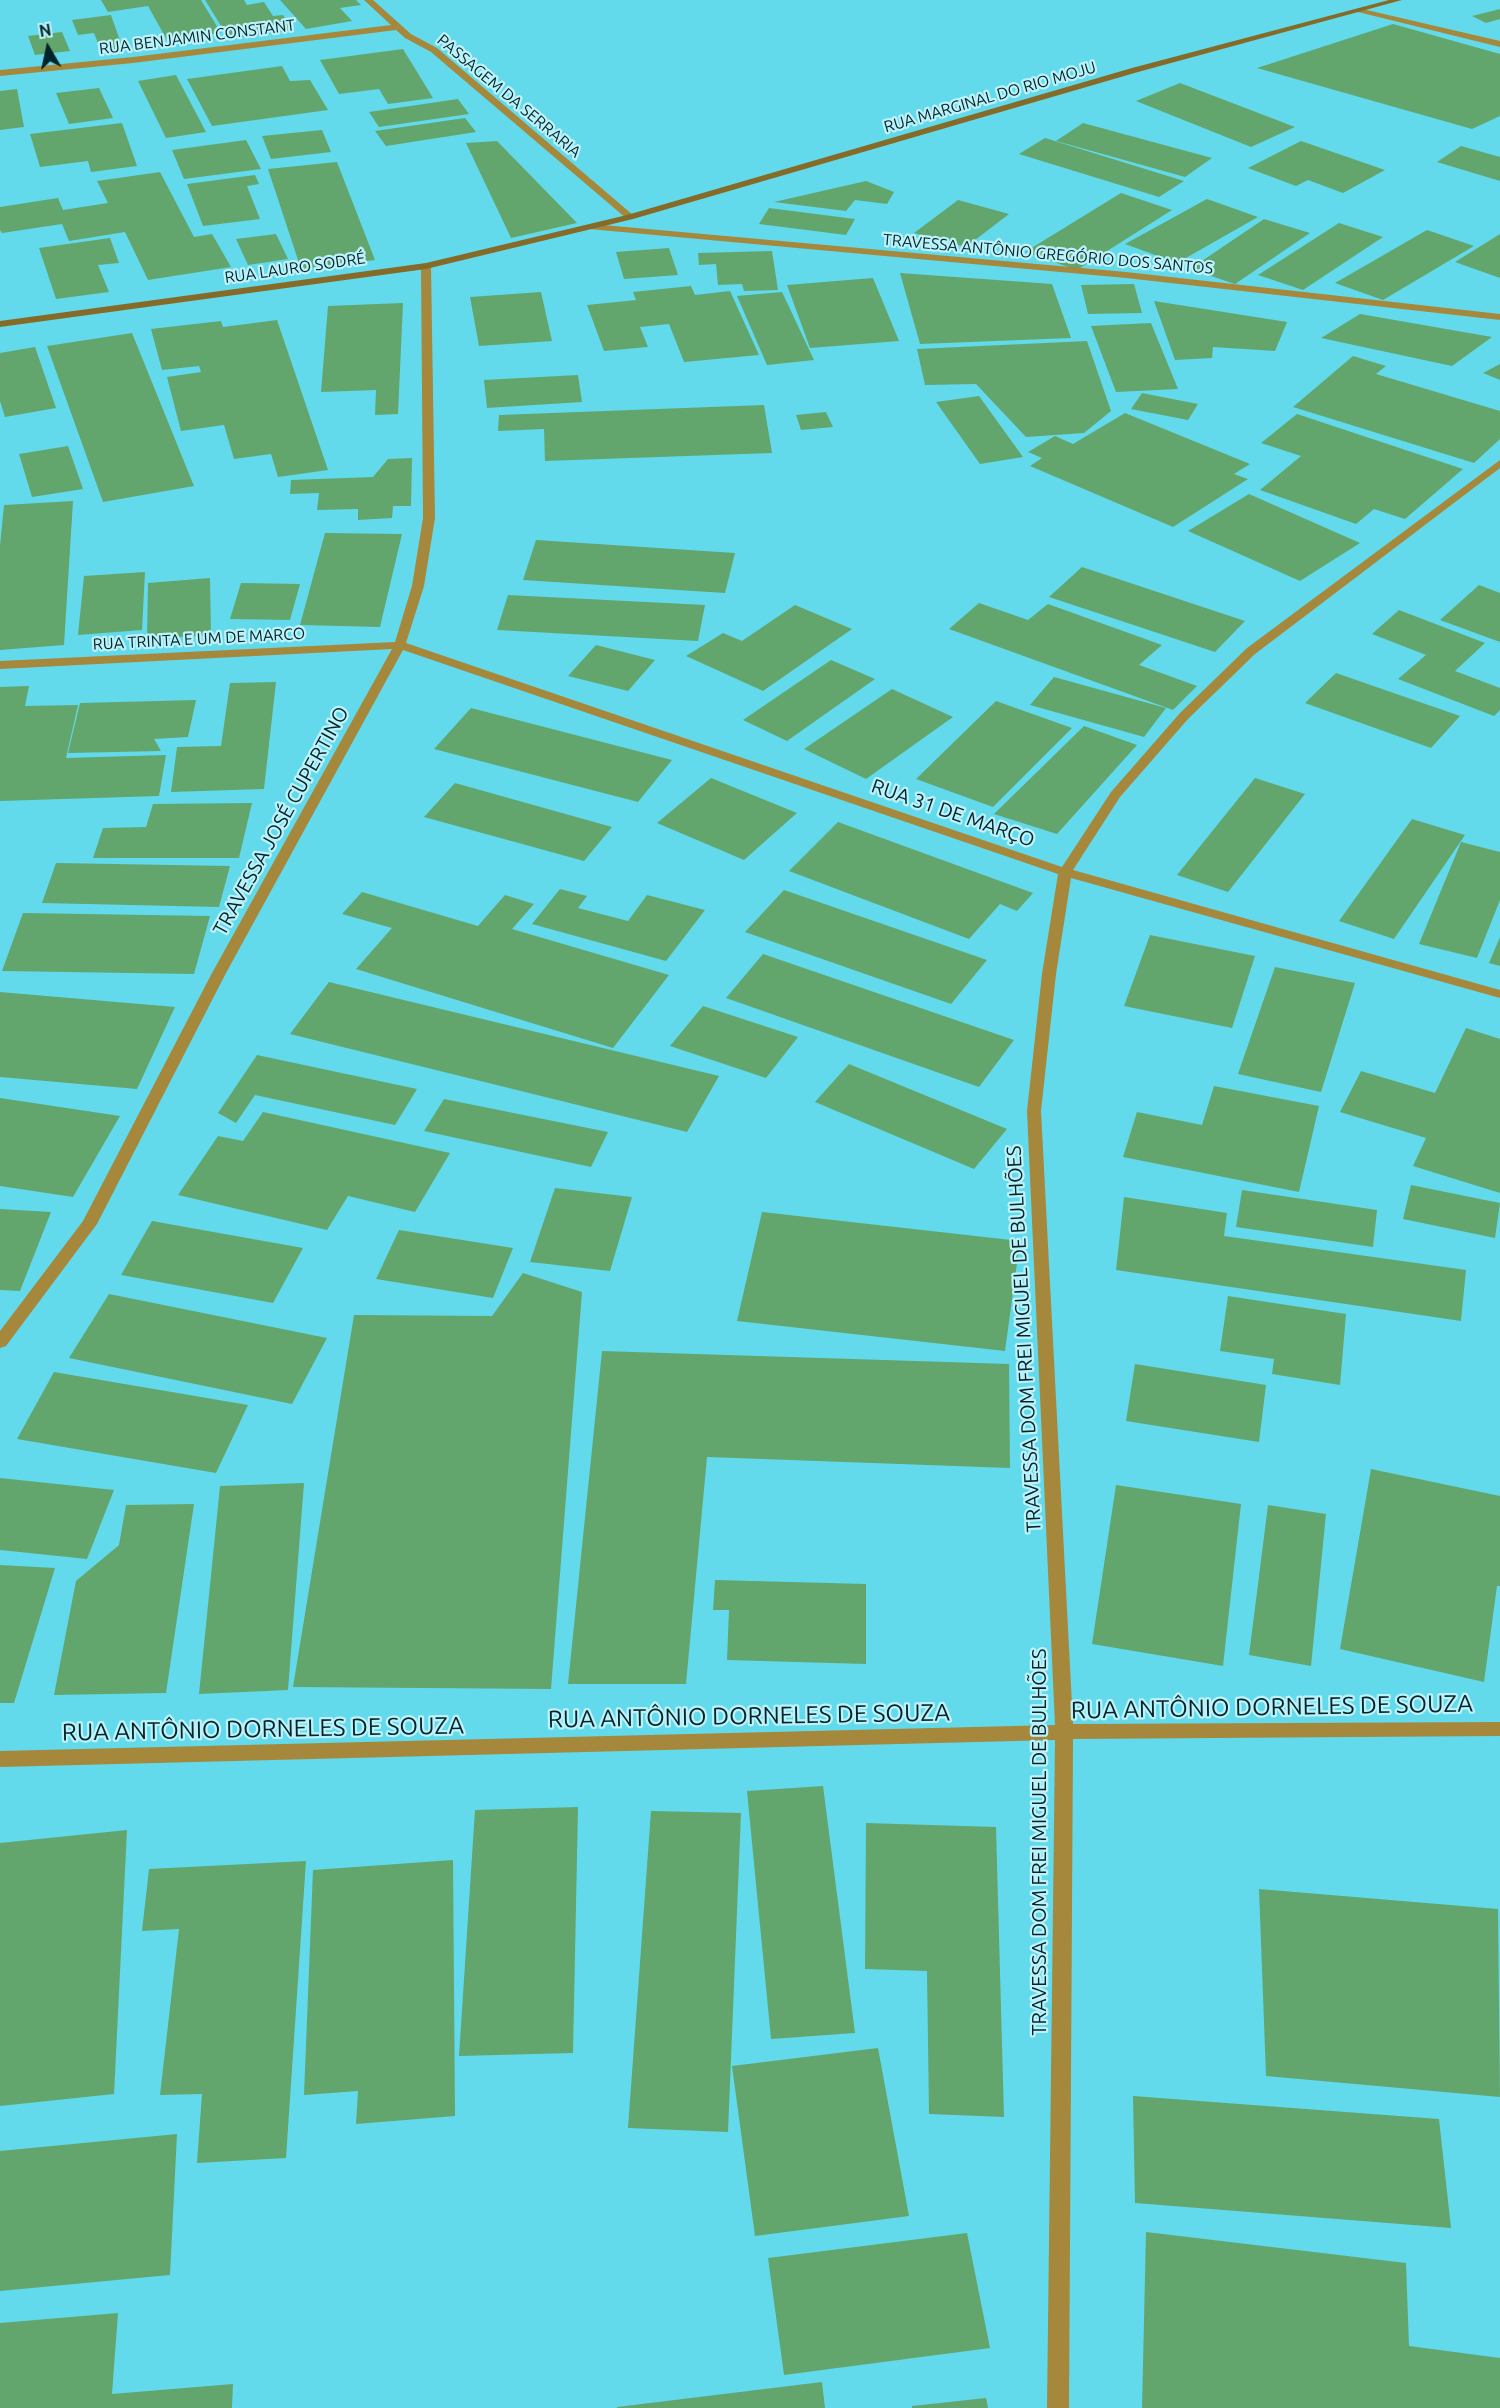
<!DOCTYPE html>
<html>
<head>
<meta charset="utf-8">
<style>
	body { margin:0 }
	#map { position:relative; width:1500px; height:2408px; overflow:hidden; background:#62daec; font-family:Ubuntu,sans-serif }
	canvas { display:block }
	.north { position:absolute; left:18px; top:18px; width:60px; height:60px; -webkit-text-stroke:4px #bdf2fa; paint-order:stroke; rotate:351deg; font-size:16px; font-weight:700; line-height:24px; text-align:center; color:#002429 }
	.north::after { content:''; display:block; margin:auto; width:21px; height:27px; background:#002429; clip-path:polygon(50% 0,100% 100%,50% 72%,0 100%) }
</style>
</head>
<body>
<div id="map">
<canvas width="1500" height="2408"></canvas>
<div class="north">N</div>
</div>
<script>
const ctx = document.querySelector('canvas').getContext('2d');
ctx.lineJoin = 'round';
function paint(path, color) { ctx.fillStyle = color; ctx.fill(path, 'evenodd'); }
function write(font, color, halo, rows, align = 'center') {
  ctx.font = font + ' Ubuntu,sans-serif'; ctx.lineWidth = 4.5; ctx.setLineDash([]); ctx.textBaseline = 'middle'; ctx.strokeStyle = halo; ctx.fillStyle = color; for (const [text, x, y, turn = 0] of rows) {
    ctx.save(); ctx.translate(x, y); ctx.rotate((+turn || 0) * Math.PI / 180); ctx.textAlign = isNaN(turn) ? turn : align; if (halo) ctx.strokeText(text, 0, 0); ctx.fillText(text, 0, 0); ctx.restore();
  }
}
paint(new Path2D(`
	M101 0H201L221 33 167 40 148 6 108 12Z
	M205 0H244L247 5 264 2 273 16 283 15 293 30 229 39Z
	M280 0H356L361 5 340 8 352 21 306 29Z
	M1500 9V19L1486 23 1472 16Z
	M111 15 123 49 101 51 94 33 78 35 72 20Z
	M1393 24 1500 54V116L1472 129 1257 68Z
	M62 32 70 51 35 55 28 36Z
	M403 49 433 98 388 104 379 89 339 94 320 60Z
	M282 66 290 81 310 80 328 110 212 126 187 79Z
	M176 75 206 132 166 138 138 81Z
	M1180 83 1295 127 1251 147 1136 101Z
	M99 88 113 118 69 124 56 93Z
	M17 89 24 127 0 130V91Z
	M458 99 469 114 379 127 369 112Z
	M465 118 476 132 386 146 375 131Z
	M122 123 137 166 91 172 88 161 40 167 30 134Z
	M1083 123 1212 158 1185 177 1056 141Z
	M322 130 331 152 271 159 262 136Z
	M1045 138 1184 181 1159 197 1019 154Z
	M246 140 261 169 184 179 172 150Z
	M497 141 577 223 511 238 466 143Z
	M1301 141 1385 170 1343 193 1308 180 1296 186 1248 168Z
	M1461 146 1500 157V181L1437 162Z
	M337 162 375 260 301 269 268 169Z
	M160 172 194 237 212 234 231 267 148 280 125 232 69 241 62 224 2 233 0 230V207L58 198 63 210 108 203 97 181Z
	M255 175 259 184 247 186 260 219 203 226 187 184Z
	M866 181 894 192 887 204 855 200 846 211 774 202Z
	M1121 193 1172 210 1077 270 1025 252Z
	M1207 199 1258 217 1177 263 1125 244Z
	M958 200 1009 214 966 247 914 233Z
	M769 208 855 219 846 235 759 224Z
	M1264 219 1310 233 1235 284 1190 269Z
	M1339 223 1383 237 1303 290 1258 275Z
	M1427 230 1474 246 1383 300 1335 283Z
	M276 234 288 259 248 265 236 239Z
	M1500 234V278L1455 262Z
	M110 238 119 263 98 265 109 292 56 299 39 248Z
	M669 248 678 275 624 279 616 252Z
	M772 251 778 290 744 291 742 284 718 285 716 264 699 265 698 253Z
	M900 273 1052 284 1071 338 920 344Z
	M873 278 899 341 810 348 787 285Z
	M1134 284 1142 313 1088 314 1081 285Z
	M691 286 695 295 730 291 759 355 684 362 669 324 640 327 648 347 604 351 587 305 636 300 633 292Z
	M541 292 552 341 479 346 470 297Z
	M782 292 814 360 767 365 737 296Z
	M1154 301 1287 322 1275 351 1213 347 1212 358 1175 360Z
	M403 303 398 414 375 415 376 390 321 392 328 306Z
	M1360 314 1492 337 1452 366 1321 338Z
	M277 320 328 470 278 477 271 454 234 459 224 425 181 431 167 377 201 372 199 366 162 370 151 329 221 321 223 327Z
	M1151 323 1178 389 1116 392 1091 326Z
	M132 333 194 486 103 502 47 346Z
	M1087 341 1111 411 1084 433 1026 437 976 384 925 385 917 349Z
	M35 347 56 408 5 417 0 401V353Z
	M1353 356 1386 366 1376 374 1500 411V439L1474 463 1293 407Z
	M1500 364V380L1483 373Z
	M578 375 582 402 487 408 484 380Z
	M1142 393 1198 404 1188 420 1131 409Z
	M979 396 1023 457 980 464 936 402Z
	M764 405 772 453 545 461 544 429 498 431 499 415Z
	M826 412 833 427 801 430 796 415Z
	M1125 413 1250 464 1234 474 1248 479 1173 527 1030 466 1042 458 1028 452 1055 436 1073 444Z
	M1297 414 1463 469 1405 519 1374 509 1356 524 1260 490 1301 456 1261 443Z
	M68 446 83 489 32 497 19 454Z
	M412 458 411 506H393L392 518 358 520V509L317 510 319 493 290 494 291 480 373 477 388 459Z
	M1249 494 1360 543 1300 581 1188 531Z
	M73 501 64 645 0 650V546L4 505Z
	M325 533 402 534 380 627 300 625Z
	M536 540 735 553 725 593 523 580Z
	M1082 567 1245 621 1215 652 1049 597Z
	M145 572 142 630 78 635 84 576Z
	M210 578 211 635 147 639 148 583Z
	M241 583 300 584 290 620 230 619Z
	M1479 585 1500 593V642L1440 620Z
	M508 595 705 605 698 641 497 630Z
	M979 603 1028 620 1048 604 1162 645 1139 665 1197 686 1173 710 949 629Z
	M795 605 852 629 763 691 686 656 723 633 742 641Z
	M1399 610 1485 643 1455 671 1500 688V710L1494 716 1398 679 1426 655 1372 634Z
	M596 645 655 660 628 691 568 676Z
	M831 660 875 679 787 741 743 720Z
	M1336 673 1460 716 1431 748 1305 703Z
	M1054 677 1166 708 1144 737 1030 705Z
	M276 682 264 789 171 792 177 747 221 746 230 683Z
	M29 686 25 706 78 705 66 758 166 755 159 796 0 801V687Z
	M892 689 953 717 866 779 804 749Z
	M196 700 188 737 154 739 161 751 68 753 80 703Z
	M996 701 1072 728 993 807 916 779Z
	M471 708 672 760 638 802 434 749Z
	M1084 726 1137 745 1057 834 994 814Z
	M711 778 797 813 744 860 657 823Z
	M1255 778 1305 794 1228 892 1177 875Z
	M455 783 612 827 584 861 424 817Z
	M252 803 239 858H93L103 828 146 827 153 804Z
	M1412 819 1465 835 1394 939 1339 921Z
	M838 822 1033 893 1017 911 1000 904 969 939 789 871Z
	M1461 842 1500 852V900L1477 958 1419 944Z
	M56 863 230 866 219 907 42 903Z
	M560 889 587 896 578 908 628 921 647 895 705 910 666 961 532 924Z
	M784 890 987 960 951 1004 745 932Z
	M362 892 478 926 505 895 534 904 512 929 669 975 613 1048 356 969 392 928 342 914Z
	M23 913 210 916 194 974 2 971Z
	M1150 935 1255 956 1232 1028 1124 1006Z
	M1500 937V966L1489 963Z
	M763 954 1014 1040 979 1087 726 998Z
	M1275 967 1355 983 1321 1092 1238 1074Z
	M329 982 719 1076 687 1132 290 1034Z
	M0 992 175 1007 137 1089 0 1077Z
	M703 1006 798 1037 766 1078 670 1046Z
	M1466 1028 1500 1039V1193L1413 1166 1426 1138 1340 1112 1361 1071 1435 1093Z
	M257 1055 417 1089 395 1125 255 1095 236 1123 218 1113Z
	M849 1064 1007 1129 974 1169 815 1102Z
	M1214 1086 1319 1106 1299 1192 1123 1157 1137 1112 1202 1125Z
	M0 1098 120 1116 73 1197 0 1186Z
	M444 1099 608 1132 591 1167 424 1131Z
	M263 1112 450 1153 415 1212 348 1196 327 1230 178 1195 218 1136 243 1141Z
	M1411 1185 1500 1203 1495 1238 1403 1219Z
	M555 1188 632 1197 610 1271 530 1262Z
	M1242 1190 1377 1210 1373 1247 1236 1227Z
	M1124 1197 1227 1213 1224 1236 1466 1270 1461 1321 1116 1270Z
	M0 1209 51 1212 20 1291 0 1290Z
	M762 1212 1020 1241 1005 1351 737 1321Z
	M152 1221 303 1248 273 1303 121 1275Z
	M399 1230 513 1248 493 1298 376 1279Z
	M523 1273 582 1292 551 1689 293 1687 354 1315 492 1316Z
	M109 1294 327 1338 292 1404 69 1358Z
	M1228 1296 1346 1314 1340 1385 1272 1374 1274 1359 1220 1351Z
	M602 1351 1009 1364 1010 1468 707 1457 686 1684H568Z
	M1135 1364 1266 1385 1259 1442 1126 1421Z
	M54 1372 248 1405 216 1473 17 1439Z
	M1371 1469 1500 1496V1586H1497L1484 1682 1340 1649Z
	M0 1478 114 1490 87 1559 0 1550Z
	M304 1483 288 1690 199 1694 220 1486Z
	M1116 1485 1241 1504 1223 1666 1092 1644Z
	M194 1504 166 1693 54 1695 76 1581 119 1545 126 1505Z
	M1268 1505 1326 1514 1311 1666 1249 1655Z
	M0 1565 55 1568 14 1703H0Z
	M715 1580 866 1584V1664L727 1660 729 1610H713Z
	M823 1786 855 2033 771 2039 747 1791Z
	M578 1807 573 2053 459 2056 475 1810Z
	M651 1811 741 1813 728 2132 628 2128Z
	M866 1823 996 1827 1004 2117 929 2114 927 1971 865 1969Z
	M127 1830 114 2094 0 2106V1843Z
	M453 1860 455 2116 356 2124 358 2091 304 2095 313 1870Z
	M306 1861 286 2158 197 2163 202 2094 160 2095 179 1929 142 1931 149 1869Z
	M1259 1889 1498 1909 1500 2097 1266 2076Z
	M878 2048 909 2216 755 2236 732 2066Z
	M1133 2096 1439 2119 1451 2228 1135 2203Z
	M177 2134 170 2275 0 2291V2151Z
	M1146 2232 1406 2263 1409 2346 1500 2358V2408H1142Z
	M967 2233 990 2348 784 2375 768 2258Z
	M118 2313 112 2394 233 2384 232 2408H0V2323Z
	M822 2382 825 2408H617V2407Z
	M986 2398 988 2408H912V2406Z`), '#62a66d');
paint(new Path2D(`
	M364 0H373L411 34 437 48 633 215V219H627L431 52 405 38 396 30 133 63 0 76V70L133 57 391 25Z
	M1358 8 1500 41V47L1358 12Z
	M592 224 1126 272 1500 314V320L1126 278 589 229V225Z
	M426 263 431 266 435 518 424 586 406 643 1062 867 1111 792 1180 713 1247 648 1500 460V468L1255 654 1188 719 1120 797 1073 870 1500 990V998L1071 878 1056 974 1041 1111 1073 1724 1500 1722V1736L1073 1739 1069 2408H1047L1055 1740 0 1767V1751L1055 1725 1027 1111 1042 974 1058 874 403 650 226 973 97 1224 6 1346 0 1348V1331L83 1221 212 973 392 649 0 669V661L395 642 412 586 423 518 421 266Z`), '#a5883c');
paint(new Path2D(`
	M1389 0H1402L1138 72 633 219 426 269 0 327V321L426 263 627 215 1132 68Z`), '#856b27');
write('16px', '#002429', '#bdf2fa', [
	["RUA BENJAMIN CONSTANT",197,37,-7],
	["PASSAGEM DA SERRARIA",509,96,40],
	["RUA MARGINAL DO RIO MOJU",990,97,-16],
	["TRAVESSA ANTÔNIO GREGÓRIO DOS SANTOS",1048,254,5],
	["RUA LAURO SODRÉ",295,268,-8],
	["RUA TRINTA E UM DE MARCO",199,639,-3]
]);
write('20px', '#002429', '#bdf2fa', [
	["RUA 31 DE MARÇO",953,813,19],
	["TRAVESSA JOSÉ CUPERTINO",281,821,-61],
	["TRAVESSA DOM FREI MIGUEL DE BULHÕES",1024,1339,-93],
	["TRAVESSA DOM FREI MIGUEL DE BULHÕES",1039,1842,-90]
]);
write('24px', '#002429', '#bdf2fa', [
	["RUA ANTÔNIO DORNELES DE SOUZA",1272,1707,-1],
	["RUA ANTÔNIO DORNELES DE SOUZA",749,1716,-1],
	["RUA ANTÔNIO DORNELES DE SOUZA",263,1729,-1]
]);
</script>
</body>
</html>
